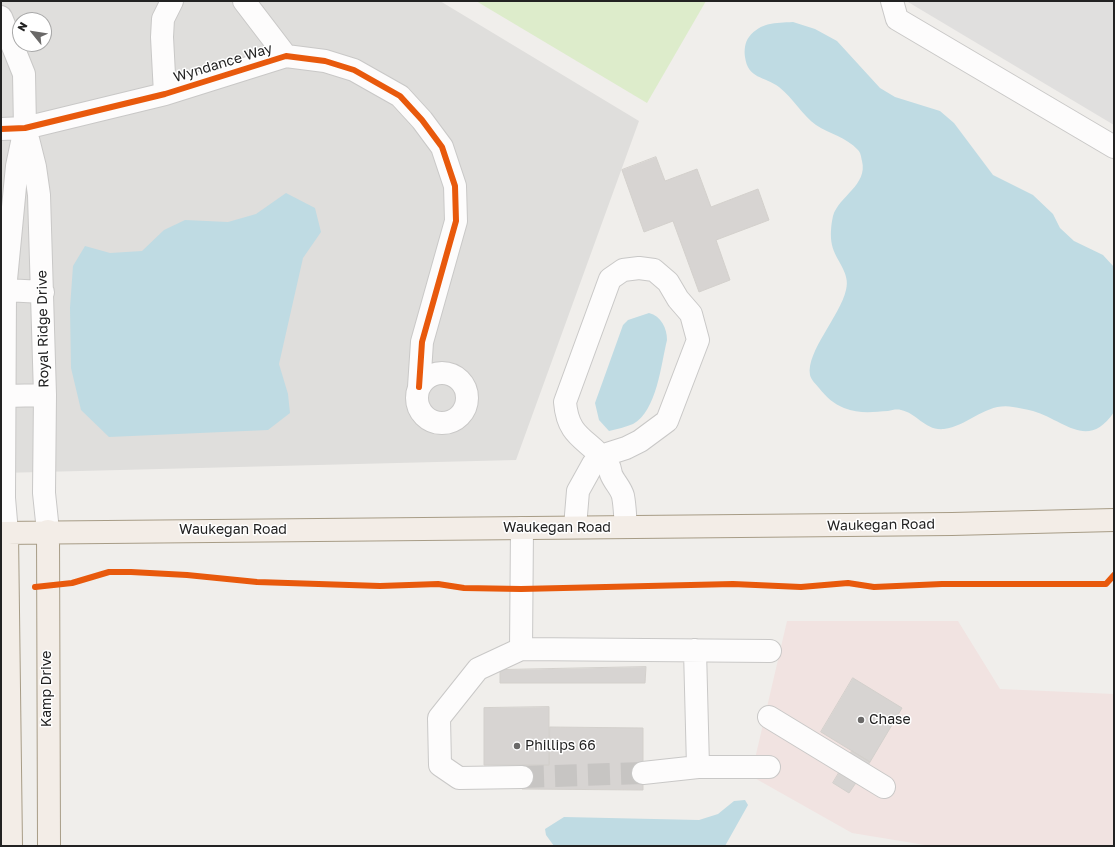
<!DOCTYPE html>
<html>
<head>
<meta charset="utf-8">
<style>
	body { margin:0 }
	#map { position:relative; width:1115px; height:847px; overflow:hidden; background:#f0eeeb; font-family:"Golos Text",sans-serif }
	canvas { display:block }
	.frame { position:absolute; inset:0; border:2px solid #222; pointer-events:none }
	.north { position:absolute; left:12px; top:12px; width:40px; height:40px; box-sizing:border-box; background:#fff; border:1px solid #a7a7a7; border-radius:50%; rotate:300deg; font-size:11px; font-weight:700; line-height:16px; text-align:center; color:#222 }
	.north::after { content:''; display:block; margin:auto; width:14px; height:18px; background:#6a6968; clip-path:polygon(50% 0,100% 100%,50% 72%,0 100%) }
</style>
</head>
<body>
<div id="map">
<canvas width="1115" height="847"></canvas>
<div class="frame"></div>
<div class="north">N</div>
</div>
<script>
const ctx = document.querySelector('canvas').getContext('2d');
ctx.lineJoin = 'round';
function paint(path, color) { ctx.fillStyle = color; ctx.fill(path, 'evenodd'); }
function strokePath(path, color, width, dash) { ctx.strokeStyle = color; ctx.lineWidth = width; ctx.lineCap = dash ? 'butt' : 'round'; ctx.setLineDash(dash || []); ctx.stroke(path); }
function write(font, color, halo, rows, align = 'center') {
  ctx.font = font + ' "Golos Text",sans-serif'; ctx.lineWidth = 3; ctx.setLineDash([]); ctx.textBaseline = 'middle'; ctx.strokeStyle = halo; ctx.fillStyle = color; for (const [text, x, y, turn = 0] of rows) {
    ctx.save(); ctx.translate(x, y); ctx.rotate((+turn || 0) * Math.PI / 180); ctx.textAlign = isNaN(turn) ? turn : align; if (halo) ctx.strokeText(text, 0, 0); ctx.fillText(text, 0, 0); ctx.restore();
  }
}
paint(new Path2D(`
	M1 1H440L639 121 516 460 1 473ZM20 20H44V44H20Z`), '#dfdedc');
paint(new Path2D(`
	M787 621H958L1000 689 1114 694V846H925V845L852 833 751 776Z`), '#f1e3e1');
paint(new Path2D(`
	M476 1H706L647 103Z`), '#ddeccb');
paint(new Path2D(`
	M908 1H1114V125L908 2Z`), '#e0dfde');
paint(new Path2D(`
	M793 22 815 29 837 41 880 88 895 97 940 111 954 123 993 175 1033 195 1053 214 1060 228 1074 241 1103 255 1114 267V412C1088 451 1064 420 1033 411 1026 409 1019 408 1013 407 986 402 969 426 944 429 925 431 917 413 901 410 897 409 892 410 888 411 873 412 859 414 844 408 834 404 826 397 819 388 816 384 811 380 810 375 806 352 840 316 846 290 851 273 835 260 832 245 830 236 831 225 833 216 839 196 868 185 862 161 861 157 861 153 858 150 846 137 830 134 816 125 803 116 793 98 779 87 764 76 748 79 745 57 744 50 745 42 749 37 761 22 775 23 793 22Z
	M286 193 315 208 321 232 303 258 279 364 288 394 290 413 268 430 109 437 81 410 71 368 70 308 73 266 85 246 110 253 142 251 164 230 185 220 228 222 256 214Z
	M649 313C661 316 667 328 667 340 661 364 657 411 633 424 626 427 617 429 609 431L599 420 595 403 623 325 628 320Z
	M745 800 748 805 725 846H554L546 835 545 829 564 817 699 820 718 814 734 801Z`), '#bfdbe3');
const building = new Path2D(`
	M656 157 665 181 697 169 711 207 758 189 769 220 716 240 730 280 699 292 673 221 644 232 622 170Z
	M646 667 645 683H500V670Z
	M853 678 902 708 870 762 821 732Z
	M549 707V765H484V708Z
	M550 727 643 728V790L522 789V765H549Z
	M852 751 870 762 849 793 833 783Z`);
paint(building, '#d7d4d2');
strokePath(building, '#d3d0cc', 1);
strokePath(new Path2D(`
	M522 777 643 773`), '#c7c5c3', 22, [22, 11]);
const minor = new Path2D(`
	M244 1 286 56
	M892 1 897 19 1114 147
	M1 17 24 74 25 128 17 166 5 290 4 498 7 533
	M165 94 162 37 163 19 172 1
	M1 129 25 128 165 94 286 56 325 61 354 70 400 96 422 120 442 147 455 186 456 221 422 342 419 387
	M26 131 35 167 39 195 45 395 44 493 48 531
	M5 290 43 292
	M417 398a25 25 0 1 1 50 0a25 25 0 1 1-50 0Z
	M5 396 45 395
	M575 527 578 491 593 464 601 456 626 448 640 441 667 421 698 340 691 314 678 299 668 282 654 270 639 268 623 270 610 279 565 402C568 439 588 438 607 463 610 466 610 470 611 474 614 482 621 488 623 496 625 506 625 517 626 527
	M521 649 522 528
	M695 650 698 767
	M769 717 884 787
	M643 773 698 767H769
	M522 777 459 778 440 765 439 718 478 669 521 649 770 651`);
const major = new Path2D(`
	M48 531 49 846
	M1 533 952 524 1114 520
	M7 533 11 846`);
strokePath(minor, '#c9c8c7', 24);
strokePath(major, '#a79c86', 24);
strokePath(minor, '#fdfcfc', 22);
strokePath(major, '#f3ede7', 22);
strokePath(new Path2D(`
	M1 129 25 128 165 94 286 56 325 61 354 70 400 96 422 120 442 147 455 186 456 221 422 342 419 387
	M35 587 72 583 109 572H131L187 575 257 582 380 586 438 584 464 588 521 589 733 584 801 587 848 583 874 587 942 584H1106L1114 575`), '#e8590c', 6);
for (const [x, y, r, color] of [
	[861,720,4,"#6a6968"],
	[517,746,4,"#6a6968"]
]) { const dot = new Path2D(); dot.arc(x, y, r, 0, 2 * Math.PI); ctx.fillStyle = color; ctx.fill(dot); strokePath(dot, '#fff', 1.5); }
write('14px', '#222', '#fff', [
	["Wyndance Way",223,63,-17],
	["Royal Ridge Drive",43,329,-91],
	["Waukegan Road",881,525,-1],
	["Waukegan Road",557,528],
	["Waukegan Road",233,530],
	["Kamp Drive",47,689,-90]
]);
write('14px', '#222', '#fff', [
	["Chase",869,720],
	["Phillips 66",525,746]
], 'left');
</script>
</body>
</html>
